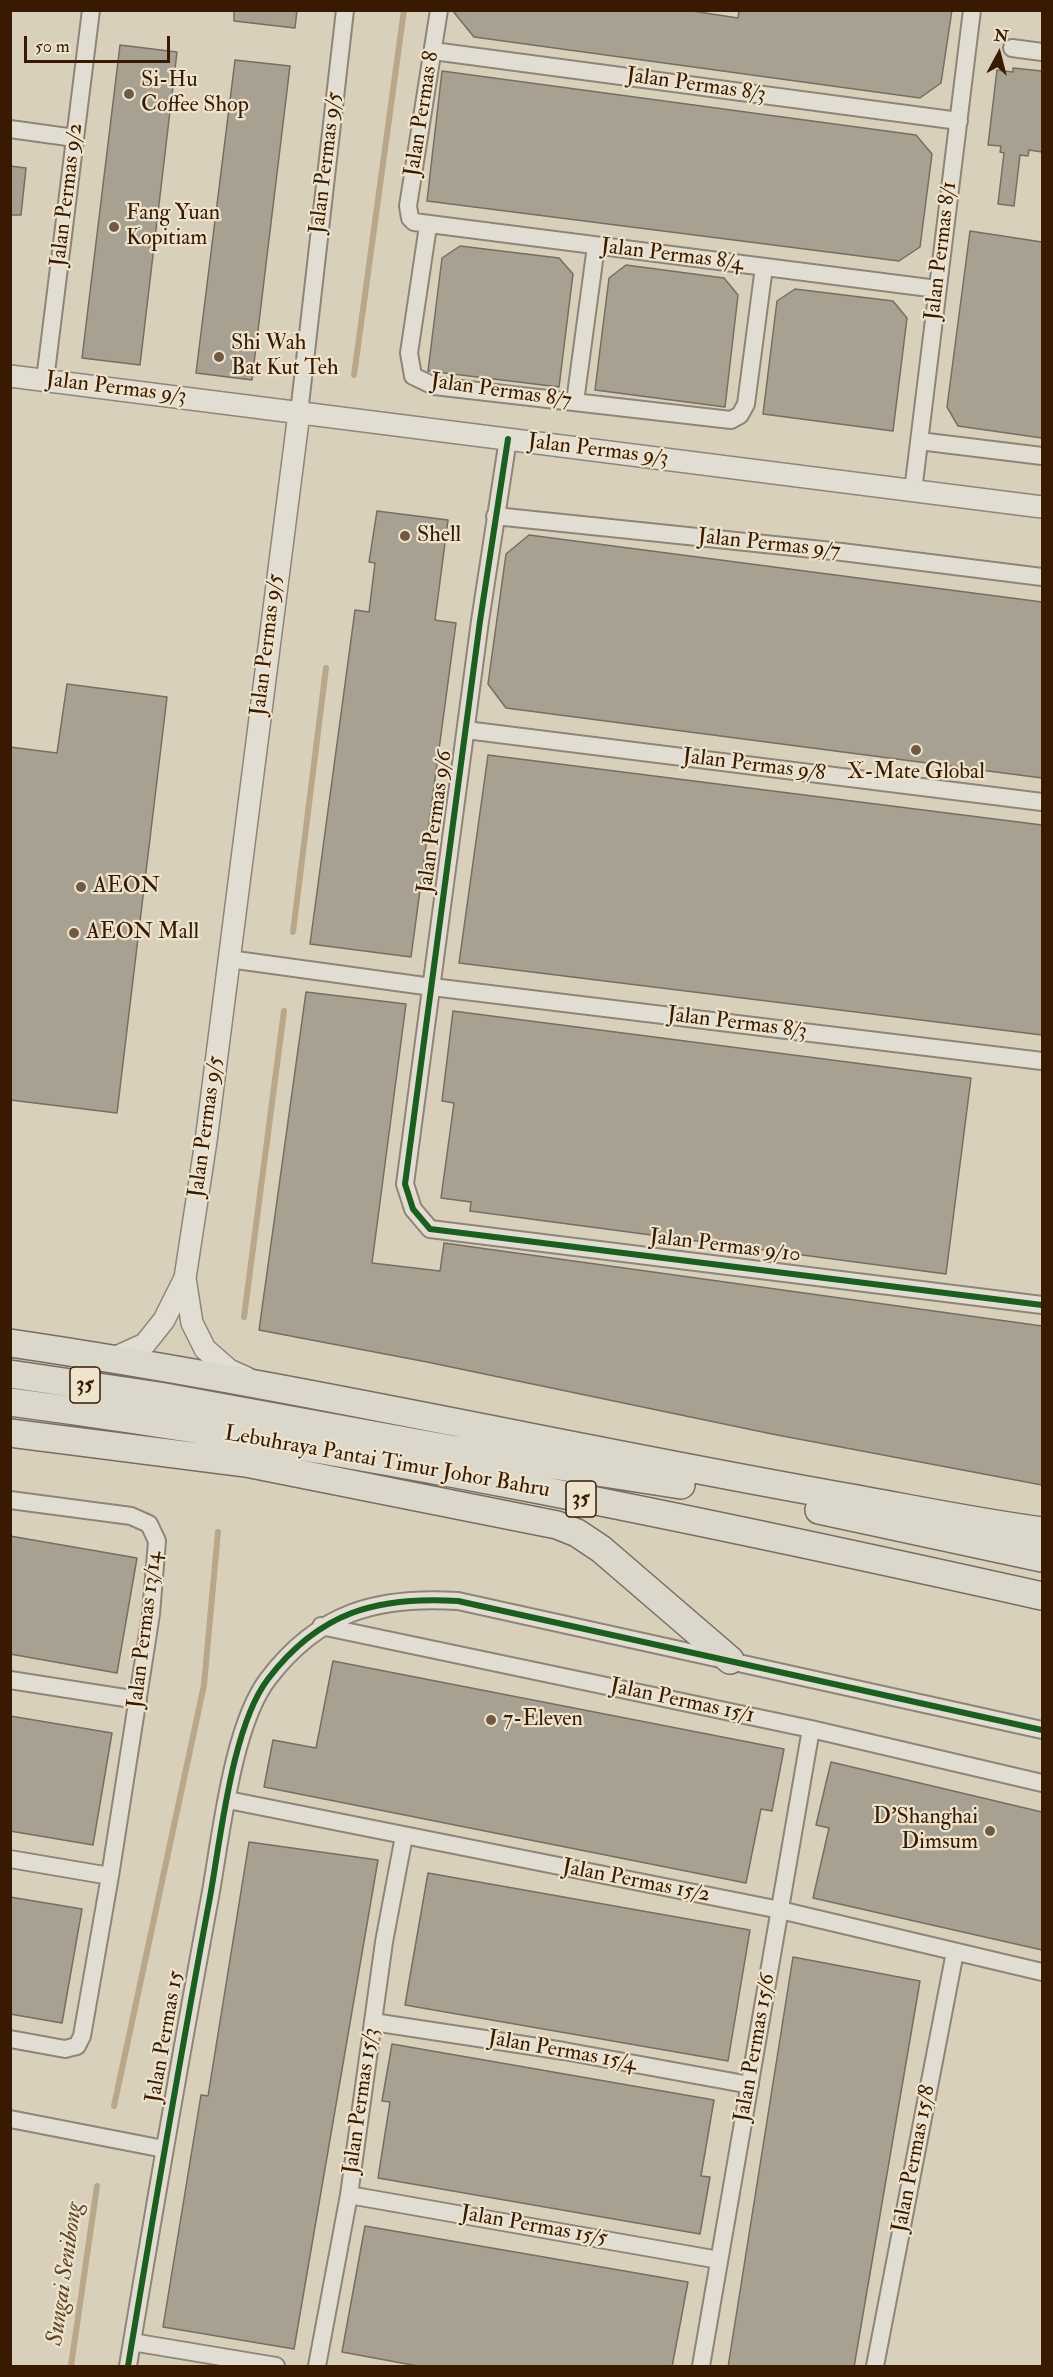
<!DOCTYPE html>
<html>
<head>
<meta charset="utf-8">
<style>
	body { margin:0 }
	#map { position:relative; width:1053px; height:2377px; overflow:hidden; background:#d9d0bc; font-family:"IM FELL Double Pica",serif }
	canvas { display:block }
	.frame { position:absolute; inset:0; border:12px solid #381a02; pointer-events:none }
	.north { position:absolute; left:969px; top:24px; width:60px; height:60px; -webkit-text-stroke:4px #eee3cc; paint-order:stroke; rotate:7deg; font-size:16px; font-weight:700; line-height:24px; text-align:center; color:#381a02 }
	.north::after { content:''; display:block; margin:auto; width:21px; height:27px; background:#381a02; clip-path:polygon(50% 0,100% 100%,50% 72%,0 100%) }
	.scale { position:absolute; left:24px; top:36px; width:146px; height:27px; box-sizing:border-box; border:3px solid #381a02; border-top:0; padding-left:8px; font-size:18px; line-height:21px; white-space:nowrap; color:#381a02; -webkit-text-stroke:4px #eee3cc; paint-order:stroke }
</style>
</head>
<body>
<div id="map">
<canvas width="1053" height="2377"></canvas>
<div class="frame"></div>
<div class="north">N</div>
<div class="scale">50 m</div>
</div>
<script>
const ctx = document.querySelector('canvas').getContext('2d');
ctx.lineJoin = 'round';
function strokePath(path, color, width, dash) { ctx.strokeStyle = color; ctx.lineWidth = width; ctx.lineCap = dash ? 'butt' : 'round'; ctx.setLineDash(dash || []); ctx.stroke(path); }
function paint(path, color) { ctx.fillStyle = color; ctx.fill(path, 'evenodd'); }
function write(font, color, halo, rows, align = 'center') {
  ctx.font = font + ' "IM FELL Double Pica",serif'; ctx.lineWidth = 4.5; ctx.setLineDash([]); ctx.textBaseline = 'middle'; ctx.strokeStyle = halo; ctx.fillStyle = color; for (const [text, x, y, turn = 0] of rows) {
    ctx.save(); ctx.translate(x, y); ctx.rotate((+turn || 0) * Math.PI / 180); ctx.textAlign = isNaN(turn) ? turn : align; if (halo) ctx.strokeText(text, 0, 0); ctx.fillText(text, 0, 0); ctx.restore();
  }
}
strokePath(new Path2D(`
	M354 375 404 10
	M293 932 326 668
	M244 1317 284 1011
	M114 2106 204 1685 218 1532
	M71 2366 97 2186`), '#b8a78a', 6);
const building = new Path2D(`
	M234 10H297L295 28 234 21Z
	M452 10H686L738 18 739 10H952L941 83 920 98 474 37Z
	M120 45 177 52 140 365 82 358Z
	M235 60 290 66 252 380 196 373Z
	M1013 68 1042 71V152L1029 150 1028 156 1020 155 1014 206 998 204 1004 153 1000 152 1001 146 988 145 997 70 1013 72Z
	M442 71 916 135 932 154 920 247 899 261 427 201Z
	M10 166 26 168 21 215H10Z
	M970 231 1042 242V438L958 426 947 407Z
	M460 246 559 258 573 274 559 387 428 371 442 258Z
	M626 265 724 278 738 295 725 407 595 390 609 278Z
	M795 289 893 301 907 318 893 431 763 414 777 301Z
	M377 511 448 520 435 620 456 623 411 957 310 944 355 610 369 612 375 563 369 562Z
	M529 535 1042 602V778L506 708 488 684 506 554Z
	M67 684 167 697 117 1113 10 1100V747L57 753Z
	M488 755 1042 825V1035L459 963Z
	M306 992 406 1004 372 1263 440 1271 444 1243 1042 1326V1485L772 1434 427 1362 259 1330Z
	M453 1011 971 1078 946 1274 470 1211 471 1202 441 1198 454 1103 442 1101Z
	M10 1536 137 1558 117 1673 10 1654Z
	M333 1661 784 1749 772 1811 761 1809 746 1883 264 1787 273 1740 316 1748Z
	M10 1716 112 1733 93 1845 10 1831Z
	M831 1762 1042 1812V1950L813 1898 829 1828 816 1825Z
	M249 1842 378 1860 294 2349 163 2327 201 2095 208 2096Z
	M428 1873 750 1930 728 2061 405 2005Z
	M10 1897 82 1909 62 2023 10 2014Z
	M793 1957 920 1981 854 2367H728Z
	M392 2044 714 2100 701 2176 710 2177 700 2234 378 2178 390 2102 382 2101Z
	M365 2226 688 2282 672 2367H423L342 2352Z`);
paint(building, '#a8a091');
strokePath(building, '#776d60', 1.5);
const minor = new Path2D(`
	M439 10 408 206 410 218 414 222 937 289
	M1012 48 1042 52
	M433 51 959 121
	M10 129 75 138
	M428 226 409 353 413 376 434 386 731 420 740 415 746 404 764 267
	M45 380 91 10
	M575 402 596 246
	M299 413 345 10
	M508 439 480 621 405 1184 413 1209 430 1229 1042 1305
	M919 441 1042 456
	M913 491 972 10
	M495 516 842 552 1042 577
	M466 730 1042 802
	M229 959 432 987 1042 1061
	M10 1500 131 1516 149 1524 157 1541 151 1614 110 1876 82 2036 77 2046 65 2049 10 2039
	M321 1626 811 1729 1042 1783
	M10 1680 138 1700
	M228 1800 780 1910 1042 1972
	M10 1859 110 1876
	M373 2022 564 2051 750 2085
	M10 2119 164 2149
	M349 2195 719 2260
	M132 2342 276 2366
	M128 2366C154 2210 181 2053 210 1897 221 1837 232 1726 268 1679 319 1612 377 1596 458 1601L1042 1730
	M317 2366 349 2195 384 1942 404 1836
	M701 2366 811 1729
	M875 2366 955 1952`);
const tertiary = new Path2D(`
	M10 376 1042 507
	M114 1358 145 1344 164 1320 185 1278
	M247 1378 229 1370 205 1349 192 1323 185 1278 206 1141 299 413`);
const trunk = new Path2D(`
	M10 1343C289 1384 563 1447 840 1496 908 1508 974 1522 1042 1531
	M10 1374 159 1396 450 1449 681 1485
	M10 1402C358 1448 701 1520 1042 1596
	M10 1433 246 1463 557 1525 577 1533 601 1549 730 1660
	M819 1510 1042 1558`);
strokePath(minor, '#8f8577', 20);
strokePath(tertiary, '#8f8577', 24);
strokePath(trunk, '#776d60', 30);
strokePath(minor, '#e2ddd3', 16);
strokePath(tertiary, '#e2ddd3', 21);
strokePath(trunk, '#dcd7cb', 27);
strokePath(new Path2D(`
	M508 439 480 621 405 1184 413 1209 430 1229 1042 1305
	M128 2366C154 2210 181 2053 210 1897 221 1837 232 1726 268 1679 319 1612 377 1596 458 1601L1042 1730`), '#1b5e20', 6);
for (const [x, y, r, color] of [
	[129,94,6,"#705a43"],
	[114,227,6,"#705a43"],
	[219,357,6,"#705a43"],
	[405,536,6,"#705a43"],
	[916,750,6,"#705a43"],
	[81,887,6,"#705a43"],
	[74,933,6,"#705a43"],
	[491,1720,6,"#705a43"],
	[990,1831,6,"#705a43"]
]) { const dot = new Path2D(); dot.arc(x, y, r, 0, 2 * Math.PI); ctx.fillStyle = color; ctx.fill(dot); strokePath(dot, '#eee3cc', 2); }
for (const [x, y, w] of [
	[85,1385,30],
	[581,1499,30]
]) { const box = new Path2D(); box.roundRect(x - w / 2, y - 18, w, 36, 4.5); ctx.fillStyle = '#eee3cc'; ctx.fill(box); strokePath(box, '#381a02', 1.5); }
write('bold 21px', '#381a02', null, [
	["35",85,1385],
	["35",581,1499]
]);
write('22px', '#381a02', '#eee3cc', [
	["Si-Hu",141,81],
	["Coffee Shop",141,106],
	["Fang Yuan",126,214],
	["Kopitiam",126,239],
	["Shi Wah",231,344],
	["Bat Kut Teh",231,369],
	["Shell",417,536],
	["X-Mate Global",916,773,"center"],
	["AEON",93,887],
	["AEON Mall",86,933],
	["7-Eleven",503,1720],
	["D'Shanghai",978,1818,"right"],
	["Dimsum",978,1843,"right"]
], 'left');
write('22px', '#381a02', '#eee3cc', [
	["Jalan Permas 8/3",696,86,8],
	["Jalan Permas 8",423,114,-81],
	["Jalan Permas 9/5",327,163,-83],
	["Jalan Permas 9/2",68,195,-83],
	["Jalan Permas 8/1",942,251,-83],
	["Jalan Permas 8/4",672,256,7],
	["Jalan Permas 9/3",116,389,7],
	["Jalan Permas 8/7",501,392,8],
	["Jalan Permas 9/3",598,451,7],
	["Jalan Permas 9/7",769,545,6],
	["Jalan Permas 9/5",268,645,-83],
	["Jalan Permas 9/8",754,766,7],
	["Jalan Permas 9/6",436,822,-82],
	["Jalan Permas 8/3",737,1024,7],
	["Jalan Permas 9/5",207,1127,-82],
	["Jalan Permas 9/10",725,1247,7],
	["Lebuhraya Pantai Timur Johor Bahru",387,1463,10],
	["Jalan Permas 13/14",146,1630,-83],
	["Jalan Permas 15/1",682,1702,12],
	["Jalan Permas 15/2",636,1882,11],
	["Jalan Permas 15",166,2037,-80],
	["Jalan Permas 15/6",756,2048,-80],
	["Jalan Permas 15/4",562,2052,10],
	["Jalan Permas 15/3",362,2101,-82],
	["Jalan Permas 15/8",915,2159,-79],
	["Jalan Permas 15/5",534,2227,10]
]);
write('italic 24px', '#60452a', '#eee3cc', [
	["Sungai Senibong",66,2274,-82]
]);
</script>
</body>
</html>
